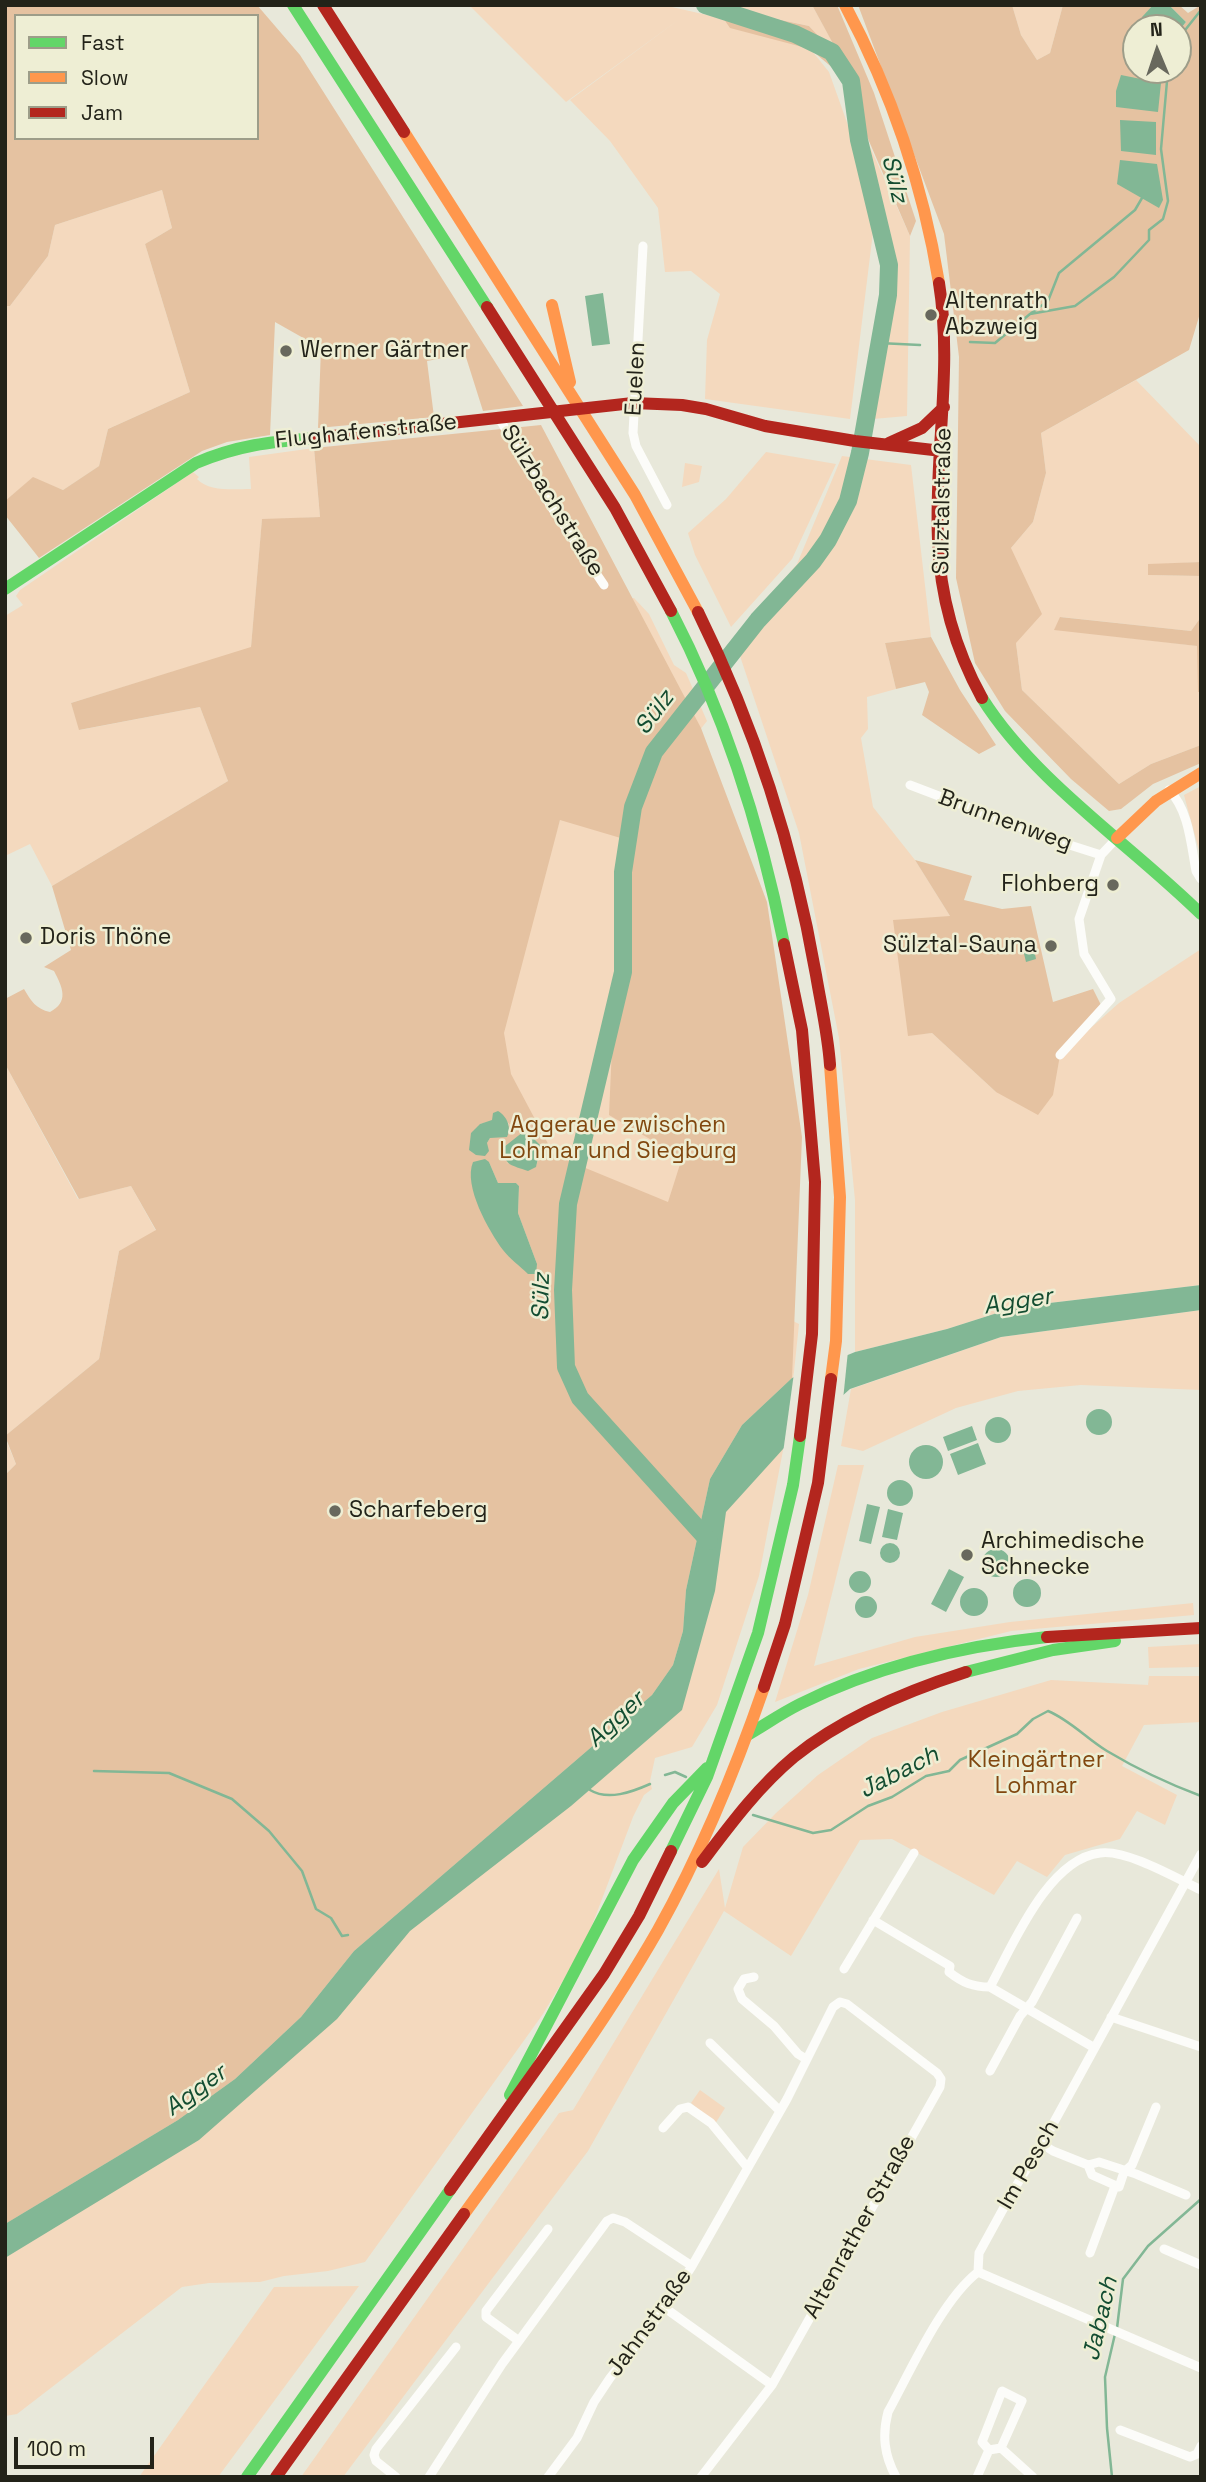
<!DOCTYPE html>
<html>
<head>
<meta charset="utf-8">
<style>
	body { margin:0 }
	#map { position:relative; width:1206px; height:2482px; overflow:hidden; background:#e8e8da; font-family:"Space Grotesk",sans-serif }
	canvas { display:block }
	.frame { position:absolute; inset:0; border:7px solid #232319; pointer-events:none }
	.legend { position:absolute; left:14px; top:14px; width:245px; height:126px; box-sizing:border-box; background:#eeeed4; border:2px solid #9d9d89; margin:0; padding:9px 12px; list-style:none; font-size:21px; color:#232319 }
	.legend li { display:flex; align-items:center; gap:14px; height:35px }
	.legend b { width:35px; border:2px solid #9d9d89 }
	.north { position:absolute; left:1122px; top:14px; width:70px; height:70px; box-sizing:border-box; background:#eeeed4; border:2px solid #9d9d89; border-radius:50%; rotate:358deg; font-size:19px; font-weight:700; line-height:28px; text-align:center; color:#232319 }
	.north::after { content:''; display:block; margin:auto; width:24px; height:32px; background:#68685d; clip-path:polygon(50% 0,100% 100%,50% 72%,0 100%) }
	.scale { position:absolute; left:14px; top:2437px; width:140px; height:32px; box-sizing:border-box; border:4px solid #232319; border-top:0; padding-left:9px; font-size:21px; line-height:24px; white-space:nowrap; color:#232319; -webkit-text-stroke:5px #eeeed4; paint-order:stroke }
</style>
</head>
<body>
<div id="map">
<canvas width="1206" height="2482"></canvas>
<div class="frame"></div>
<ul class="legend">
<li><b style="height:9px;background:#63d668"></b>Fast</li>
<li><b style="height:9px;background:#ff974d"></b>Slow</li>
<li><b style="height:9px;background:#b3261e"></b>Jam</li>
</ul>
<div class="north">N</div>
<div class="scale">100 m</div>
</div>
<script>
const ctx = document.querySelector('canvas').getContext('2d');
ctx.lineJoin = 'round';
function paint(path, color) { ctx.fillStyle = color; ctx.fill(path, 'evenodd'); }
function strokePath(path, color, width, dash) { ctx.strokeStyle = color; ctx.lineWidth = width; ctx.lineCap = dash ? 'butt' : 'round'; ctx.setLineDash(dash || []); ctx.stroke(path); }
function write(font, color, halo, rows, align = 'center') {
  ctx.font = font + ' "Space Grotesk",sans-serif'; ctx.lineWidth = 5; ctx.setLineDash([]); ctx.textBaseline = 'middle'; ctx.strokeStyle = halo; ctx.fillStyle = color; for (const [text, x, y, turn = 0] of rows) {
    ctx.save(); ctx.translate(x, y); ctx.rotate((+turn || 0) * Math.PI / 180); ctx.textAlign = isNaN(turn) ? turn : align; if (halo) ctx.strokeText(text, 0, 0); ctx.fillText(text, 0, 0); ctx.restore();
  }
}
paint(new Path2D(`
	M469 5H663L800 36 829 72 855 145 873 232 850 419 705 399 707 340 720 294 691 271 665 272 658 208 610 141 570 100 681 18 566 102Z
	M713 5H812L845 65 809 26Z
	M1012 5H1063L1050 53 1037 60 1021 35Z
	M866 138 910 236 907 416 873 419 891 240Z
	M162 190 172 228 145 244 190 392 108 429 99 466 63 490 33 478 5 501V306H10L48 256 55 225Z
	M1136 380 1201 447V562L1148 565 1149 575 1201 576V617L1191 631 1061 617 1055 629 1198 646 1201 745 1151 764 1119 784 1022 690 1016 643 1011 548 1033 522 1046 473 1041 433Z
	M314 448 320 517 262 520 251 648 71 703 80 730 200 707 228 781 52 886 30 844 5 856V616L23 605 16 596 20 590 193 472 199 477 197 479C209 492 234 489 251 489L249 457Z
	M766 452 836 464 792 559 731 627 695 555 688 533 726 499Z
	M842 456 911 465 931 637 885 643 896 689 867 697 868 729 861 738 873 807 915 860 950 916 908 1035 932 1033 996 1092 1060 1055 1119 1003 1201 949V1285L1016 1307 947 1329 855 1352V1200L839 1038 799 833 734 638 797 564Z
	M685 463 702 466 699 482 682 487Z
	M634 598 649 614 674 665 686 673 707 721 696 735 793 1321 799 1324 789 1419 759 1576 717 1705 692 1747 655 1758 650 1781 652 1789 644 1795 633 1817 585 1944 543 2014 365 2262 328 2271 284 2276 260 2282 209 2283 182 2287 17 2414 5 2416V2200L455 1156 560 820 621 600Z
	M1201 786V858L1184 795Z
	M5 1064 78 1199 131 1186 156 1231 119 1251 99 1359 5 1436Z
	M1201 1310V1390L1081 1385 1018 1391 956 1408 863 1451 841 1446 851 1389 1001 1337Z
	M5 1438 16 1464 5 1475Z
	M838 1465H864L814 1666 915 1637 1010 1622 1193 1603 1194 1615 1011 1631 859 1669 775 1702 808 1595Z
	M1201 1644V1667L1149 1668 1148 1647Z
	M1149 1676H1201V1722L1144 1725 1122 1766 1177 1795 1165 1825 1137 1811 1120 1839 1065 1855 1047 1877 1017 1861 994 1895 892 1839 860 1840 791 1956 724 1911 588 2151 343 2477H301L559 2113 573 2110 719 1869 725 1908 743 1847 776 1813 818 1775 872 1738 942 1712 1051 1680 1148 1685Z
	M700 2090 725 2108 715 2124 691 2103Z
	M359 2286 218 2477H139L274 2287Z`), '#f4d9be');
paint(new Path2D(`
	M5 5H257L300 55 523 406 483 411 465 354 427 361 434 417 318 428 321 348 275 322 270 435 227 442 202 451 39 558 5 515V501L33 477 63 490 99 466 108 429 190 392 145 244 172 228 162 190 55 225 48 256 10 306H5ZM16 16H257V138H16Z
	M812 5H837L874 93 916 221 910 236 840 74 810 49 730 28 715 6 809 26 843 62Z
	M858 5H1012L1021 35 1037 60 1050 53 1063 5H1153L1143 17 1158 28H1136L1126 64 1136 68V70L1161 74 1162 70H1178V32L1186 22 1169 5H1179L1188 13 1201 5V310L1189 350 1041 433 1046 473 1033 522 1011 548 1042 614 1016 643 1022 690 1119 784 1151 764 1201 745V763L1153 784 1121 809 1109 811 1071 779 1005 711 975 663 956 578 959 357 944 234Z
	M541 425 701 728 767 902 802 1137 792 1378 742 1425 710 1479 686 1590 683 1631 673 1665 652 1695 354 1951 301 2017 235 2079 178 2120 5 2224V1475L16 1464 5 1436 99 1359 119 1251 156 1230 131 1186 79 1199 5 1064V999L24 989C31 1001 36 1009 50 1012 69 1002 63 988 54 971L44 967 71 950 52 886 228 781 200 707 79 730 71 703 251 647 262 519 320 517 314 448ZM560 820 624 839 616 956 609 1115 682 1158 668 1202 554 1155 511 1074 504 1033ZM504 1118 510 1125 490 1138 487 1143 480 1124ZM541 1152 536 1166 506 1163ZM473 1162H489L498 1183H516L519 1186 518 1213 537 1264Z
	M1201 562V576L1148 575V564Z
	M1060 617 1191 631 1201 617V692H1198L1197 646 1054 630Z
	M931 637 960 690 996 745 979 754 922 715 929 692 925 682 896 689 885 643Z
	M915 860 972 876 964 900 1002 909 1031 906 1053 1002 1093 989 1102 1007 1060 1055 1053 1095 1038 1115 996 1092 932 1033 908 1036 893 920 950 916Z`), '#e5c2a1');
paint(new Path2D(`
	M1153 5H1169L1186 22 1178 32V28H1158L1142 17Z
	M1136 32V68L1126 65Z
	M1121 75 1161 83 1158 112 1116 107V91Z
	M1120 120 1156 122V155L1121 151Z
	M1120 160 1157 164 1163 200 1159 208 1117 184Z
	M603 293 610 344 592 346 585 296Z
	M1032 939 1036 959 1026 962 1021 941Z
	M498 1111C507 1116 512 1128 507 1137L490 1138 487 1143 489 1151 485 1156 476 1155 469 1150 471 1133 480 1124 492 1120 493 1113Z
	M523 1132 531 1136 541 1146 536 1167 528 1171C512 1165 503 1166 504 1147Z
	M485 1159 489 1162 498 1183H516L519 1186 518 1213 537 1264 536 1274H528C520 1266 510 1259 503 1250 489 1231 463 1186 473 1162Z
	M1201 1285V1310L1001 1337 850 1389 784 1448 726 1512 715 1591 682 1710 571 1806 410 1931 337 2019 199 2140 5 2258V2224L178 2120 235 2079 301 2017 354 1951 652 1695 673 1665 683 1631 686 1590 710 1479 742 1425 792 1378 855 1352 947 1329 1016 1307Z
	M1086 1422a13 13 0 1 1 26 0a13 13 0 1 1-26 0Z
	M985 1430a13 13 0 1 1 26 0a13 13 0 1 1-26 0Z
	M972 1426 977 1440 948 1451 943 1437Z
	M978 1443 986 1464 958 1475 950 1454Z
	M909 1462a17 17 0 1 1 34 0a17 17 0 1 1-34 0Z
	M887 1493a13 13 0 1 1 26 0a13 13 0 1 1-26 0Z
	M867 1504 880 1507 871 1544 859 1541Z
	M888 1509 903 1513 897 1540 882 1537Z
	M880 1553a10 10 0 1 1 20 0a10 10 0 1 1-20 0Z
	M982 1563a14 14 0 1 1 28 0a14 14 0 1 1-28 0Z
	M949 1569 964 1577 946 1612 931 1604Z
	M849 1582a11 11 0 1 1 22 0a11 11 0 1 1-22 0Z
	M1013 1593a14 14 0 1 1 28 0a14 14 0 1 1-28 0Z
	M960 1602a14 14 0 1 1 28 0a14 14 0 1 1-28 0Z
	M855 1607a11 11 0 1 1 22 0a11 11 0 1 1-22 0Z`), '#82b795');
paint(new Path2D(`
	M848 1351 843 1400 783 1453 794 1373Z`), '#e8e8da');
strokePath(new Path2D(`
	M1178 39 1201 10
	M1030 314 1048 301 1059 273 1135 210 1142 198
	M970 342 995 343 1030 314 1075 306 1114 277 1149 240V230L1163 219 1168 201 1161 149 1168 70
	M879 343 920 345
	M94 1771 169 1773 232 1799 269 1831 302 1871 316 1909 331 1918 342 1936 348 1935
	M665 1775 675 1772 686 1777
	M590 1790C608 1801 632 1792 650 1784
	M753 1815 813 1833 831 1830 868 1806 892 1797 926 1776 949 1771 960 1760 1017 1734 1033 1719 1048 1711C1070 1720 1087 1739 1107 1751 1137 1769 1169 1784 1201 1796
	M1117 2328 1123 2279 1148 2246 1201 2199
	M1112 2477 1107 2428 1105 2377 1115 2334`), '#82b795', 2.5);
strokePath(new Path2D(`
	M705 5 795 34 832 52 851 81 859 140 889 265 888 295 860 453 848 501 828 540 813 561 758 620 654 752 633 807 623 872V972L568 1204 563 1290 566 1367 580 1398 709 1541`), '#82b795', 18);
strokePath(new Path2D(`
	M643 246 633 433 636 446 667 505
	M499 418 552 508 604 585
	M910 785 1054 840 1101 855
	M1169 790C1189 810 1191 845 1196 871L1201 879
	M1060 1055 1111 999 1084 954 1079 919 1101 855 1117 838
	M873 1920 950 1966 949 1972C963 1983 973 1987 990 1987L1093 2047
	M844 1969 914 1853
	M754 1977 744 1979 738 1989 742 1999 774 2026 798 2054 806 2059
	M990 1987C1013 1945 1048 1859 1100 1853 1126 1849 1176 1878 1201 1890
	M1111 2017 1201 2047
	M710 2043 780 2111
	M990 2071 1020 2016 1032 2002 1077 1918
	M1156 2107 1132 2165 1124 2172 1119 2187 1092 2175 1088 2165 1099 2162 1136 2174 1186 2195
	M663 2128 680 2109 688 2107 711 2123 747 2167
	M1042 2144 1053 2151 1088 2165
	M1164 2249 1201 2265
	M1090 2253 1115 2186
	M978 2272 1201 2368
	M665 2308 772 2385
	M519 2341 486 2317V2311L548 2229
	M1002 2391 1022 2401 1001 2448 989 2450 982 2442Z
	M1120 2430 1190 2457 1197 2454 1201 2446
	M1001 2448 1033 2477
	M396 2477 376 2461 374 2455 376 2449 456 2347
	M429 2477 502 2364 607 2221 613 2218 625 2222 692 2266
	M548 2477 577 2438 594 2402 610 2378 665 2308 692 2266 787 2099 833 2007 840 2002 847 2004 937 2073 941 2079 940 2087 772 2385 701 2477
	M896 2477C884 2455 882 2435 888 2412 911 2370 942 2300 978 2272L979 2253 1013 2191 1042 2144 1201 1854
	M977 2477 989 2450`), '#fcfcf9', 9);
strokePath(new Path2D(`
	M293 5 487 307
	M5 589 196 463C238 445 270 442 315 438
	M671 611C725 715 761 829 784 944
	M982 698C1034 781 1131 845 1201 914
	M966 1672 1053 1650 1115 1641
	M749 1734C766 1724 782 1713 800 1704 876 1666 962 1646 1047 1637
	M671 1851 707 1777 758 1633 793 1485 800 1436
	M510 2095 633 1860 673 1803 707 1768
	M247 2477 450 2190`), '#63d668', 12);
strokePath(new Path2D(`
	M845 5C892 93 923 185 939 283
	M404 132 635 495 698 612
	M552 305 570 382
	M1117 838 1156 801 1201 773
	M830 1065 840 1197 836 1341 831 1379
	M464 2214C531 2121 601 2030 658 1930 701 1853 735 1771 764 1687`), '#ff974d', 12);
strokePath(new Path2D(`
	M323 5 404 132
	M939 283C953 369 934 454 938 540 940 596 955 649 982 698
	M487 307 615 508 671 611
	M315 438 633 403 682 405 706 409 765 426 855 441 942 451
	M889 443 922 428 944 407
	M698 612C755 727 794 849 816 975 821 1005 828 1035 830 1065
	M784 944 802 1030 815 1182 812 1334 800 1436
	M1047 1637 1201 1628
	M764 1687 785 1624 818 1483 831 1379
	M702 1862C730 1825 758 1787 794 1757 842 1718 907 1691 966 1672
	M450 2190 604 1974 639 1916 671 1851
	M276 2477 464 2214`), '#b3261e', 12);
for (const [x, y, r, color] of [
	[931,315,7,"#68685d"],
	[286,351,7,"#68685d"],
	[1113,885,7,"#68685d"],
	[26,938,7,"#68685d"],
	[1051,946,7,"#68685d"],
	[335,1511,7,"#68685d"],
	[967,1555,7,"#68685d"]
]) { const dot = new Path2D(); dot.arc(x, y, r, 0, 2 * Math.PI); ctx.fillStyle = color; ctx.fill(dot); strokePath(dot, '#eeeed4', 2.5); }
write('23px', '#232319', '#eeeed4', [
	["Altenrath",945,302],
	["Abzweig",945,328],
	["Werner Gärtner",300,351],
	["Flohberg",1099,885,"right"],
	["Doris Thöne",40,938],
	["Sülztal-Sauna",1037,946,"right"],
	["Scharfeberg",349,1511],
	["Archimedische",981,1542],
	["Schnecke",981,1568]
], 'left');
write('23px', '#232319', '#eeeed4', [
	["Euelen",636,379,-87],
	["Flughafenstraße",366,432,-6],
	["Sülzbachstraße",552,501,58],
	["Sülztalstraße",943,501,-89],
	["Brunnenweg",1005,821,20],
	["Im Pesch",1029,2165,-60],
	["Altenrather Straße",860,2227,-61],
	["Jahnstraße",650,2323,-54]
]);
write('23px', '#81470f', '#eeeed4', [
	["Aggeraue zwischen",618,1126],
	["Lohmar und Siegburg",618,1152],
	["Kleingärtner",1036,1761],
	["Lohmar",1036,1787]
]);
write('italic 24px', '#134d31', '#eeeed4', [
	["Sülz",894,179,77],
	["Sülz",655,713,-53],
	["Sülz",542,1297,-89],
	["Agger",1018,1302,-9],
	["Agger",616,1720,-43],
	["Jabach",899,1773,-27],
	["Agger",196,2091,-36],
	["Jabach",1101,2319,-77]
]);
</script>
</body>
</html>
